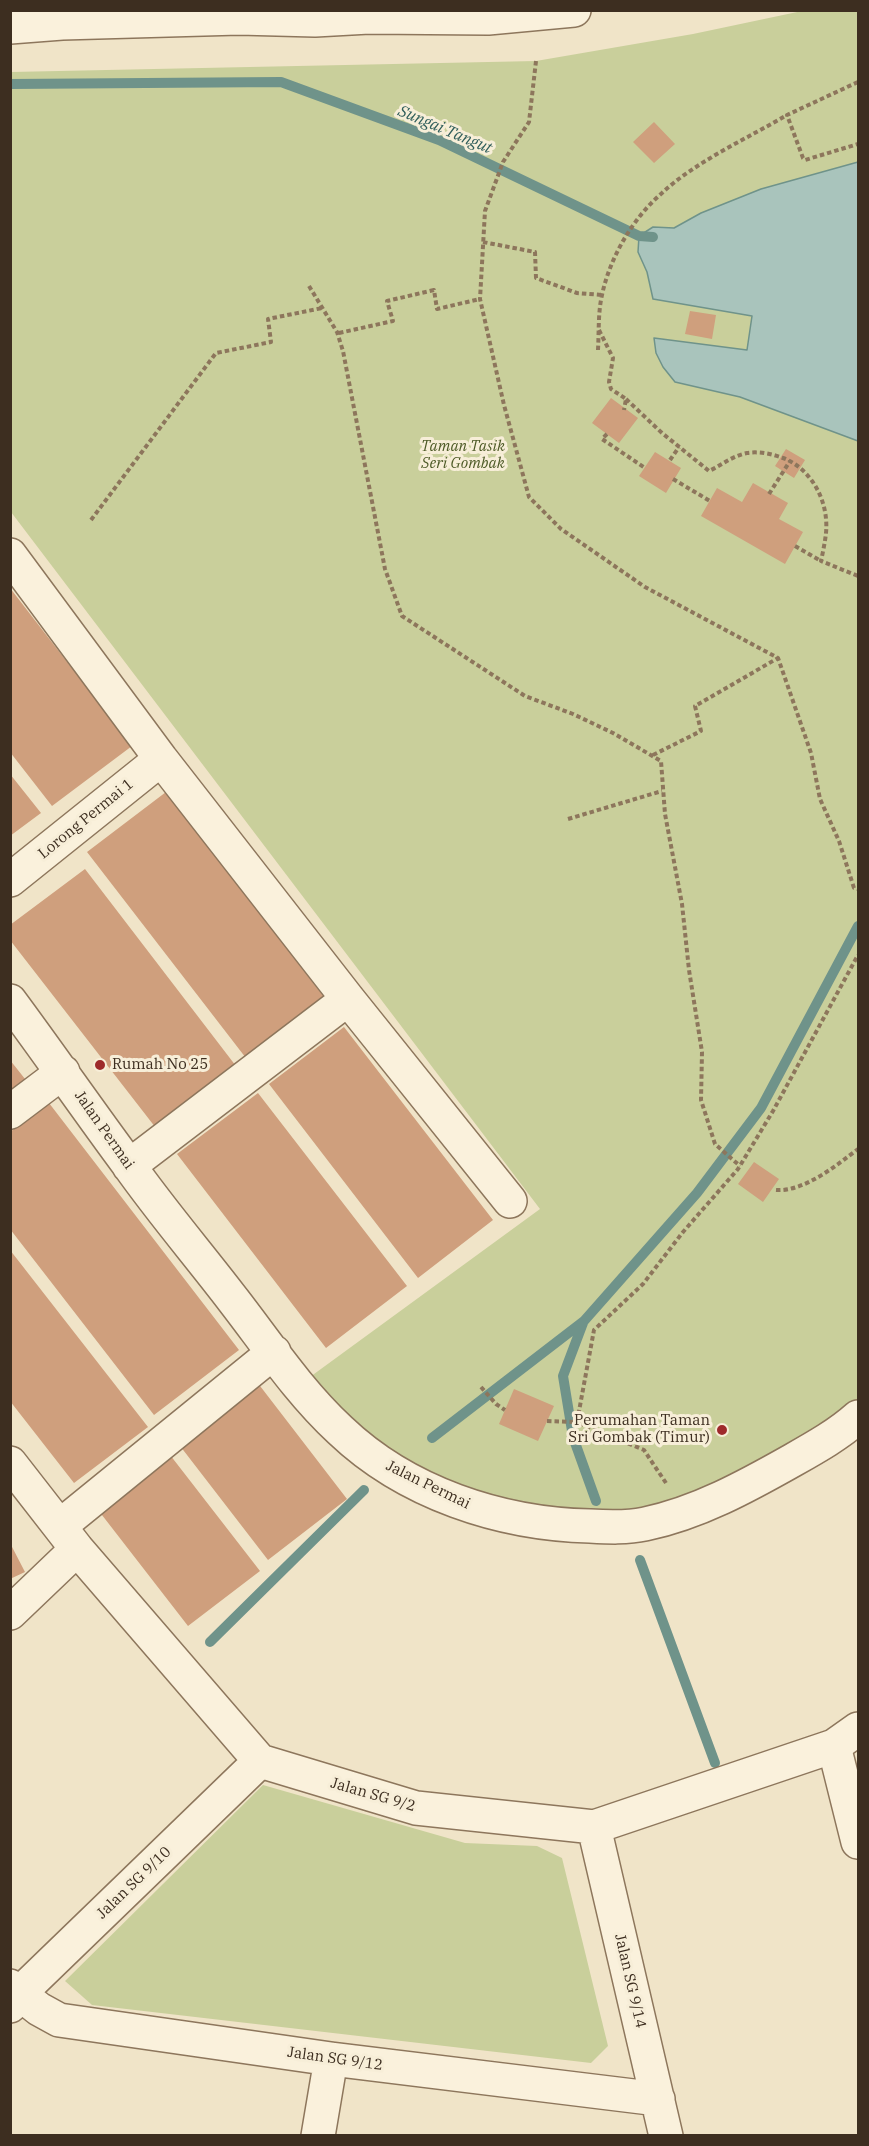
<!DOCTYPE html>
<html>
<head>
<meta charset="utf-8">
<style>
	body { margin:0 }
	#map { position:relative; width:869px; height:2146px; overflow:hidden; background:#f0e4c8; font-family:"IBM Plex Serif",serif }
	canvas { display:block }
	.frame { position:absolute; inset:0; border:12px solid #3d2e20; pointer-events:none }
</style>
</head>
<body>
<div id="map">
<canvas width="869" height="2146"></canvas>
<div class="frame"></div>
</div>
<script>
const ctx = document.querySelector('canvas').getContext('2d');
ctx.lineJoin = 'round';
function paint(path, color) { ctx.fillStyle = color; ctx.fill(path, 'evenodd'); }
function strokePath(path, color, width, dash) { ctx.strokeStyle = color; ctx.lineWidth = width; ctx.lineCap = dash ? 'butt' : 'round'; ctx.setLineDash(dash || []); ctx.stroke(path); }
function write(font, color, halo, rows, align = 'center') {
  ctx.font = font + ' "IBM Plex Serif",serif'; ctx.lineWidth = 6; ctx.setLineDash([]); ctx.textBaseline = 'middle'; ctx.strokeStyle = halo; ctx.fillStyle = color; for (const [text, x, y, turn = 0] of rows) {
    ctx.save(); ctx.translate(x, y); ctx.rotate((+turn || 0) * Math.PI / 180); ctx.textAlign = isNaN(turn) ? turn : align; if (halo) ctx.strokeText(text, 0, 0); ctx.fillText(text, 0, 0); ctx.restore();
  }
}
paint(new Path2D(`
	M802 11H858V1409L637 1524 462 1503 299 1385 540 1209 11 512V72L536 61 693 34Z
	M263 1785 465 1843 537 1846 562 1858 608 2046 591 2063 92 2005 65 1981Z`), '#c9cf9b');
const water = new Path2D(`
	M858 162V441L740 397 675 382 663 367 656 353 654 338 747 350 752 316 653 299 647 272 638 252 639 236 653 227 674 228 701 213 761 189Z`);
paint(water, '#a9c4bc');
strokePath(water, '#6f938a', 1.5);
strokePath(new Path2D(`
	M10 84 281 82 439 140 639 236 653 237
	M583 1323 563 1376 573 1437 596 1501
	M432 1438 584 1321 697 1193 761 1108 858 926
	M640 1560 715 1763
	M210 1642 364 1490`), '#6f938a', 10);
paint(new Path2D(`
	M654 122 675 144 654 163 633 142Z
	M690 311 716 315 712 339 685 334Z
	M611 398 638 418 619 443 592 423Z
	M786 449 805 460 794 478 775 466Z
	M655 452 681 468 666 493 639 476Z
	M753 483 788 503 779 519 803 532 785 564 701 516 717 488 742 502Z
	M10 588 132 746 52 806 10 752Z
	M10 774 41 813 10 836Z
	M166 792 328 1002 249 1062 87 852Z
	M85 869 239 1070 159 1132 10 940V925Z
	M344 1027 493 1220 418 1278 269 1084Z
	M10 1060 29 1084 10 1097Z
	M258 1093 407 1286 326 1348 177 1154Z
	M49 1103 239 1350 154 1415 10 1229V1132Z
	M754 1162 779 1179 763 1202 738 1184Z
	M10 1250 148 1427 74 1483 10 1401Z
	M257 1382 347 1499 268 1560 177 1442Z
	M514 1389 554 1406 538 1441 499 1424Z
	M167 1451 260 1571 188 1626 95 1506Z
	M10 1543 25 1572 10 1579Z`), '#cf9f7d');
const minor = new Path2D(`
	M10 27 62 23 239 18 315 20 369 17 488 18 574 10
	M10 555 161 759 348 999 510 1201
	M10 880 161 759
	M10 1001C50 1055 88 1110 128 1164 161 1211 199 1255 234 1301 268 1345 299 1392 340 1430 406 1493 500 1524 590 1526 608 1527 627 1528 645 1524 698 1513 747 1486 793 1460 816 1447 839 1434 858 1417
	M10 1112 63 1072
	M129 1166 348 999
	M10 1463 77 1549 260 1761 416 1808 594 1827 834 1746 858 1729
	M60 1526 274 1352
	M10 1613 77 1549
	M834 1746 858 1842
	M594 1827 666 2136
	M10 1986 39 2009 59 2020 331 2059 658 2099
	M10 2006 19 1994 260 1761
	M318 2136 331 2059`);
strokePath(minor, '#8d765c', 36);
strokePath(new Path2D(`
	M536 61 529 122 503 162 485 211 480 299 504 405 529 497 561 529 645 587 778 658 811 753 820 799 839 841 854 888 858 889
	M858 82 787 115 803 158 805 160 858 144
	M483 242 535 252 536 278 577 293 602 295
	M309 286 337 332 343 351 385 569 402 616 525 696 573 714 613 733 661 761 665 814 682 904 689 970 702 1052 701 1100 715 1144 740 1166
	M599 330 613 358 609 382 611 389 626 399 624 410
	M339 333 393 321 387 301 434 290 437 309 480 299
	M598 350C599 332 598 312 602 295 610 257 633 218 662 193 695 162 748 138 787 115
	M626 399 662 433 709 471C722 465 732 456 747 453 759 451 772 454 783 458 812 469 829 502 826 533 825 542 823 552 821 561L858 576
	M607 434 602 439 645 468
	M670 460 679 447
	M673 479 710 501
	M769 494 790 461
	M91 520 216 353 271 342 268 319 322 308
	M795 546 821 561
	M653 755 701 731 695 706 778 658
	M568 819 662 791
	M776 1190C804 1192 837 1165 858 1149
	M481 1387 496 1404 505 1410
	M547 1421 577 1422
	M666 1483 644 1450 577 1422 594 1330 643 1284 683 1232 738 1169 773 1111 858 955`), '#8d765c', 4, [4.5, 3]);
strokePath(minor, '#faf1dc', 33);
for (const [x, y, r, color] of [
	[100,1065,6,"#9e2a2b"],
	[722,1430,6,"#9e2a2b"]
]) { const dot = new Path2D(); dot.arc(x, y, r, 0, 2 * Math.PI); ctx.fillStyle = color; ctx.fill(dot); strokePath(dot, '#f7eed8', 2); }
write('italic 15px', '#4d5a26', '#f7eed8', [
	["Taman Tasik",463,447],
	["Seri Gombak",463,464]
]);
write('15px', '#3d2e20', '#f7eed8', [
	["Lorong Permai 1",86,819,-39],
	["Jalan Permai",104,1130,55],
	["Jalan Permai",428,1485,26],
	["Jalan SG 9/2",373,1795,16],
	["Jalan SG 9/10",134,1883,-44],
	["Jalan SG 9/14",630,1981,77],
	["Jalan SG 9/12",335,2059,8]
]);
write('15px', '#3d2e20', '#f7eed8', [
	["Rumah No 25",112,1065],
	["Perumahan Taman",710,1421,"right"],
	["Sri Gombak (Timur)",710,1438,"right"]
], 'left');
write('italic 16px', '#2f5d5a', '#f7eed8', [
	["Sungai Tangut",445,130,23]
]);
</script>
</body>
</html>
